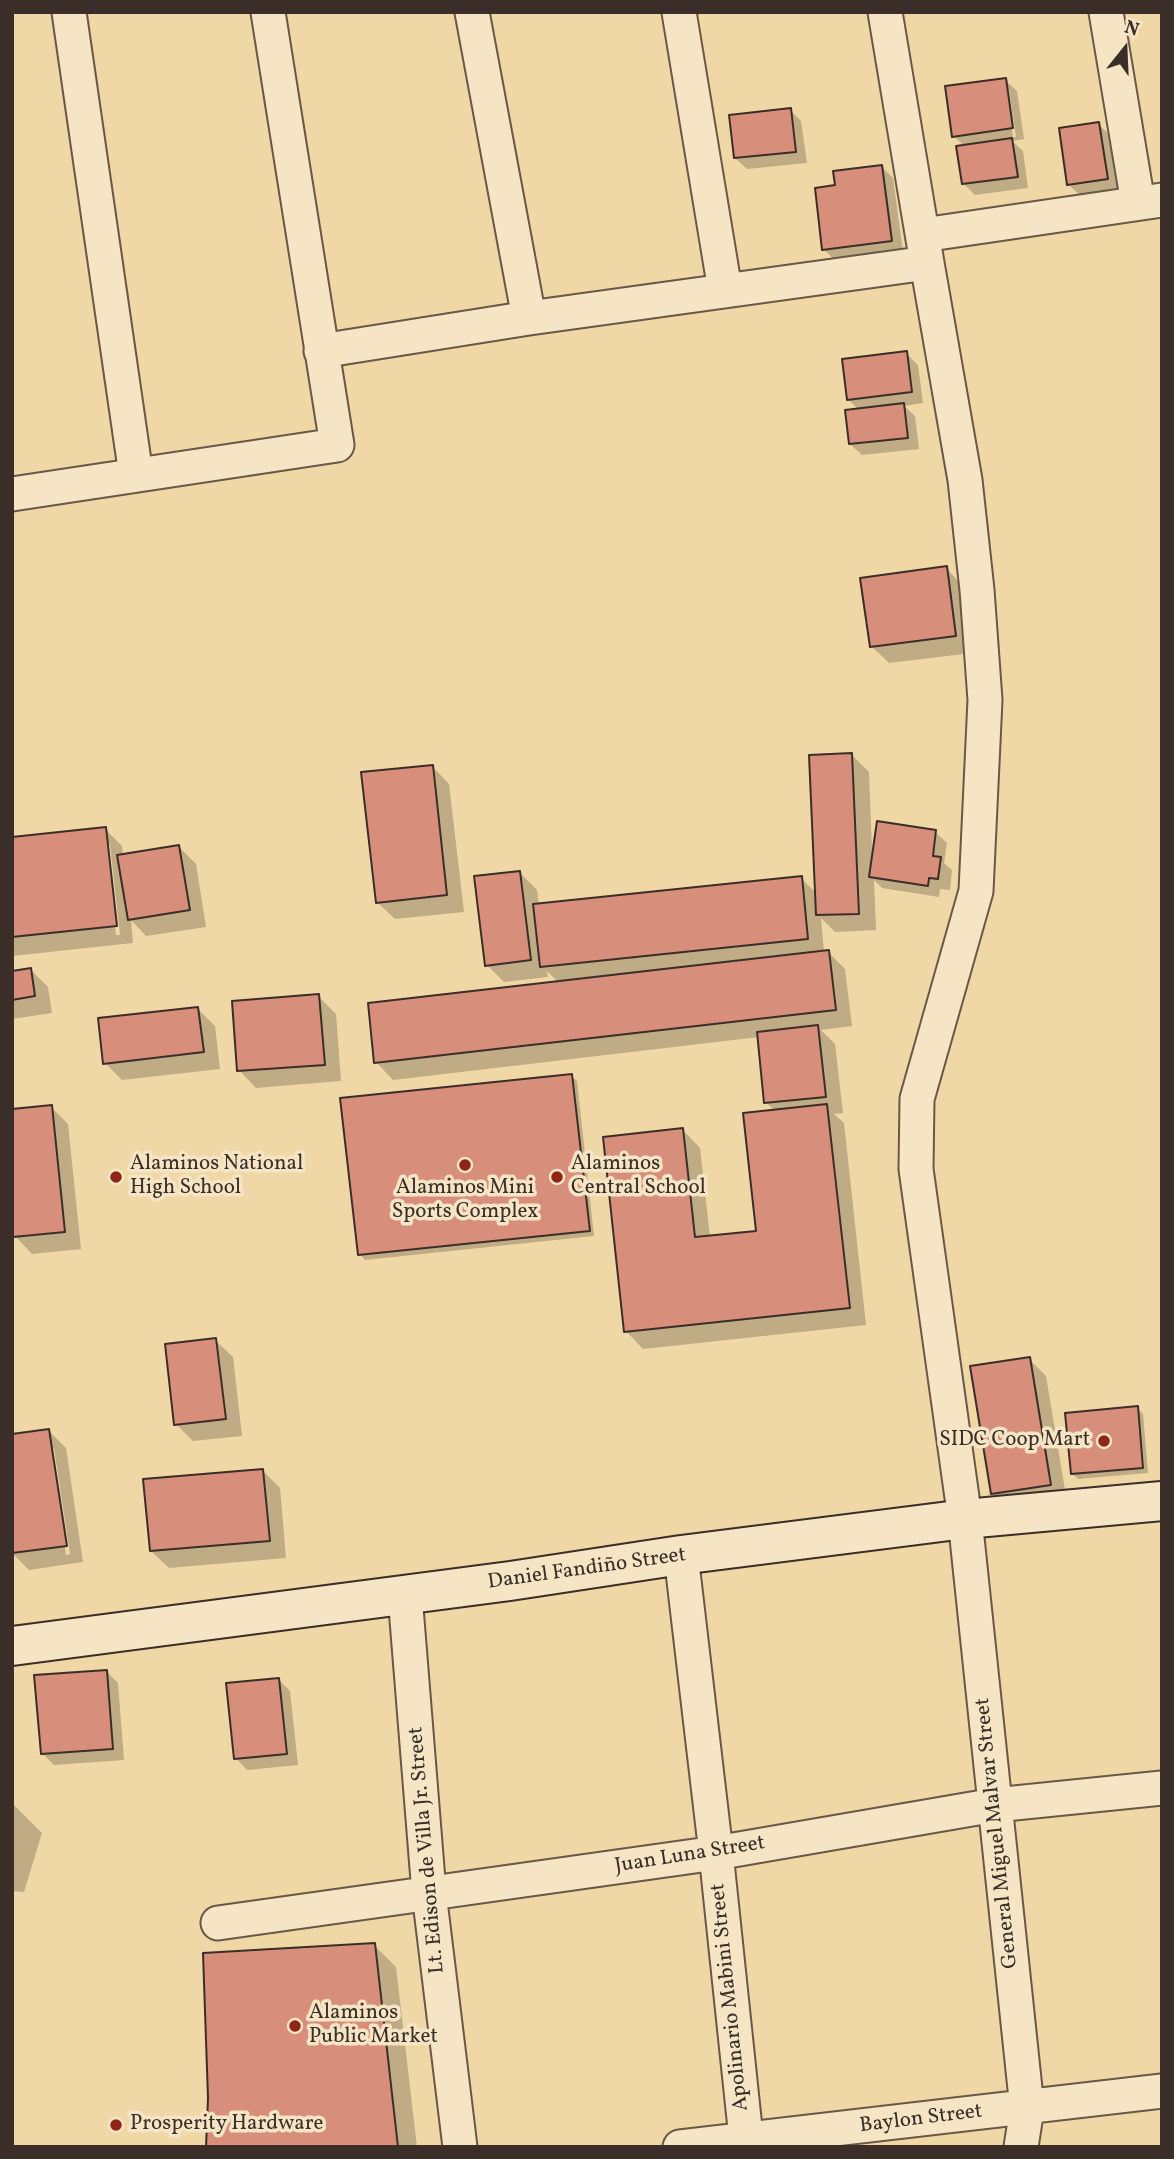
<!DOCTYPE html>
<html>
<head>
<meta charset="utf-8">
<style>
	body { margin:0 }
	#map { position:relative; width:1174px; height:2159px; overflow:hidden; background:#efd7a6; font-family:Vollkorn,serif }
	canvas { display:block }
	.frame { position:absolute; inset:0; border:14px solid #3b2e28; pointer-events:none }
	.north { position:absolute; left:1090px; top:14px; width:70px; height:70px; -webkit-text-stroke:5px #f5e5c5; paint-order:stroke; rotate:18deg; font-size:19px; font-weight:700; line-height:28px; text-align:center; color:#3b2e28 }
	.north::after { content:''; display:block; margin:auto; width:24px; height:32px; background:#3b2e28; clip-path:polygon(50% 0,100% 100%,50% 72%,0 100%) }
</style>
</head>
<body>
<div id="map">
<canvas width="1174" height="2159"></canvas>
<div class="frame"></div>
<div class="north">N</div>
</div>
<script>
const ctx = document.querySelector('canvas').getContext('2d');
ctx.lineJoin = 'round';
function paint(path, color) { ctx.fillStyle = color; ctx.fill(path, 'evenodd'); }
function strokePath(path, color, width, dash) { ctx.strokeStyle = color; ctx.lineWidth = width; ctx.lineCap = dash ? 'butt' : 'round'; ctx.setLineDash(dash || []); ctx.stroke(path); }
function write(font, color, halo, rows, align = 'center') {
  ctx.font = font + ' Vollkorn,serif'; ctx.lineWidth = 7; ctx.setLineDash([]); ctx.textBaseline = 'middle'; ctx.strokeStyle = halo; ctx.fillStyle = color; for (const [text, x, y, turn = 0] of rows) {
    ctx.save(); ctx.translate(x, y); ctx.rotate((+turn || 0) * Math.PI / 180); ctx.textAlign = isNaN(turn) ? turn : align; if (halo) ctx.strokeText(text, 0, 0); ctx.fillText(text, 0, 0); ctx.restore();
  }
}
paint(new Path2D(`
	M1005 80 1017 91 1024 139 1012 141 1023 151 1028 188 975 195 964 184 965 147 954 136ZM1006 90H1009L1016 137H1013Z
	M790 110 801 121 807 163 747 169 735 158Z
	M1098 124 1110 135 1119 190 1081 196 1069 185Z
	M882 167 893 178 903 252 835 261 824 249 837 186Z
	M906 353 918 365 923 403 904 406 915 416 919 449 862 455 850 444 859 410 848 399Z
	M946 568 963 586 972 653 889 663 871 646Z
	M852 755 869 772 872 851 935 832 947 843 944 863 952 870 950 890 940 889 939 897 882 888 874 880 876 930 835 932 821 918 824 952H828L845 969 852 1026 821 1030 835 1044 843 1113 834 1114 844 1123 866 1325 643 1349 626 1331 683 1130 700 1148 710 1237 758 1233 776 1112 766 1102 759 1037 393 1080 376 1062 559 983 547 971 548 977 504 982 487 965 519 872 537 890 539 905 801 878 816 893Z
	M432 766 449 784 464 912 395 919 377 902Z
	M105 829 122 846 123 856 179 847 196 864 206 927 146 936 131 920 133 943 12 956V838ZM106 845H110L120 935H116Z
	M31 970 48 987 52 1013 12 1019V972Z
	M318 996 336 1014 341 1081 256 1088 239 1070Z
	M198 1009 215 1026 220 1069 122 1080 105 1063Z
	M571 1076 577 1081 594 1236 365 1260 360 1254Z
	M51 1107 68 1124 81 1249 32 1254 15 1236 12 1209V1111Z
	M215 1340 233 1357 242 1436 193 1441 176 1424Z
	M1029 1359 1046 1376 1067 1502 1010 1510 993 1493Z
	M1137 1408 1143 1414 1148 1473 1078 1479 1072 1473Z
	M49 1431 66 1448 83 1562 29 1570 12 1553V1436ZM50 1448H54L70 1554 66 1555Z
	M263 1471 280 1488 286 1558 169 1568 151 1551Z
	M106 1671 118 1683 124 1760 54 1765 42 1753Z
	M279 1680 290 1691 298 1765 247 1770 236 1758Z
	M12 1803 42 1833 24 1892 12 1891Z
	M374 1945 396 1967 417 2147H207Z`), '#0003');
const building = new Path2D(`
	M1006 78 1013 128 952 137 945 86Z
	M791 108 796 152 734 158 729 115Z
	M1099 122 1108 179 1067 185 1059 128Z
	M1012 138 1018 177 962 184 956 146Z
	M882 165 892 241 822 250 815 188 835 185 833 171Z
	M907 351 912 392 847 400 842 359Z
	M904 403 908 438 849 444 845 410Z
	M947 566 956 636 870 647 860 578Z
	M852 753 859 914 816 915 809 755Z
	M433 765 447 895 376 903 361 772Z
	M877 821 936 830 933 856 941 857 938 879 929 878 928 886 869 877Z
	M106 827 117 926 12 937V837Z
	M179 845 190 910 128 920 117 855Z
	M520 871 531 960 485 966 474 876Z
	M802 876 808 939 540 967 533 904Z
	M829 950 836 1010 374 1063 368 1003Z
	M31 968 35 996 12 1000V971Z
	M319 994 325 1065 237 1071 232 1001Z
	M198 1007 204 1052 103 1064 98 1018Z
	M818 1025 826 1097 764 1103 757 1032Z
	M572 1074 590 1231 358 1255 340 1098Z
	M827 1104 850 1308 624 1332 603 1137 683 1128 695 1237 756 1231 743 1113Z
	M52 1105 65 1232 13 1237 12 1109Z
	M216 1338 226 1419 174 1425 165 1344Z
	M1030 1357 1051 1485 991 1494 970 1366Z
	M1138 1406 1143 1468 1071 1474 1065 1413Z
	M49 1429 67 1546 12 1553V1434Z
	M263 1469 270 1541 150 1551 143 1479Z
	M107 1670 113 1749 41 1754 34 1675Z
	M279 1678 287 1754 234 1759 226 1683Z
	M375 1943 398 2147H206L208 2098 203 1953Z`);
paint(building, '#d78e7a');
strokePath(building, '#3b2e28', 2);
const street = new Path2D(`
	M69 12 136 475
	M472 12 529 318
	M679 12 725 290
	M885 12 927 263 965 480 977 590 985 700 976 891 917 1099 916 1169 965 1519 1027 2108 1021 2147
	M1106 12 1138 203
	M923 235 1162 200
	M321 351 529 318 927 263
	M12 494 337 445 268 12
	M681 1555 716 1853 747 2147
	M405 1595 429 1893 460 2147
	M218 1923 716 1853 995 1805 1162 1788
	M680 2147 1162 2091`);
const secondary = new Path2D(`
	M12 1646 510 1581 681 1555 965 1519 1162 1501`);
strokePath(street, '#685848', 37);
strokePath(secondary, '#3b2e28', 42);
strokePath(street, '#f5e5c5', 33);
strokePath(secondary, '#f5e5c5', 38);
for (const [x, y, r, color] of [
	[465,1165,7,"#8f2418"],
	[116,1177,7,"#8f2418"],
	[557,1177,7,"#8f2418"],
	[1104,1441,7,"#8f2418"],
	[295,2026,7,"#8f2418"],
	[116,2125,7,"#8f2418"]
]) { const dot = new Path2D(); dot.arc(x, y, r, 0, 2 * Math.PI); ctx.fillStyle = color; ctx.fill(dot); strokePath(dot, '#f5e5c5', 2.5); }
write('21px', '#3b2e28', '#f5e5c5', [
	["Alaminos National",130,1165],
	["High School",130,1189],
	["Alaminos",571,1165],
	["Central School",571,1189],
	["Alaminos Mini",465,1189,"center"],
	["Sports Complex",465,1213,"center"],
	["SIDC Coop Mart",1090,1441,"right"],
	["Alaminos",309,2014],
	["Public Market",309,2038],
	["Prosperity Hardware",130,2125]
], 'left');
write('21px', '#3b2e28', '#f5e5c5', [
	["Daniel Fandiño Street",587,1570,-8],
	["General Miguel Malvar Street",998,1833,-96],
	["Lt. Edison de Villa Jr. Street",428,1850,-95],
	["Juan Luna Street",690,1856,-9],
	["Apolinario Mabini Street",731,1997,-96],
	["Baylon Street",921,2120,-7]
]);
</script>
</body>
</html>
